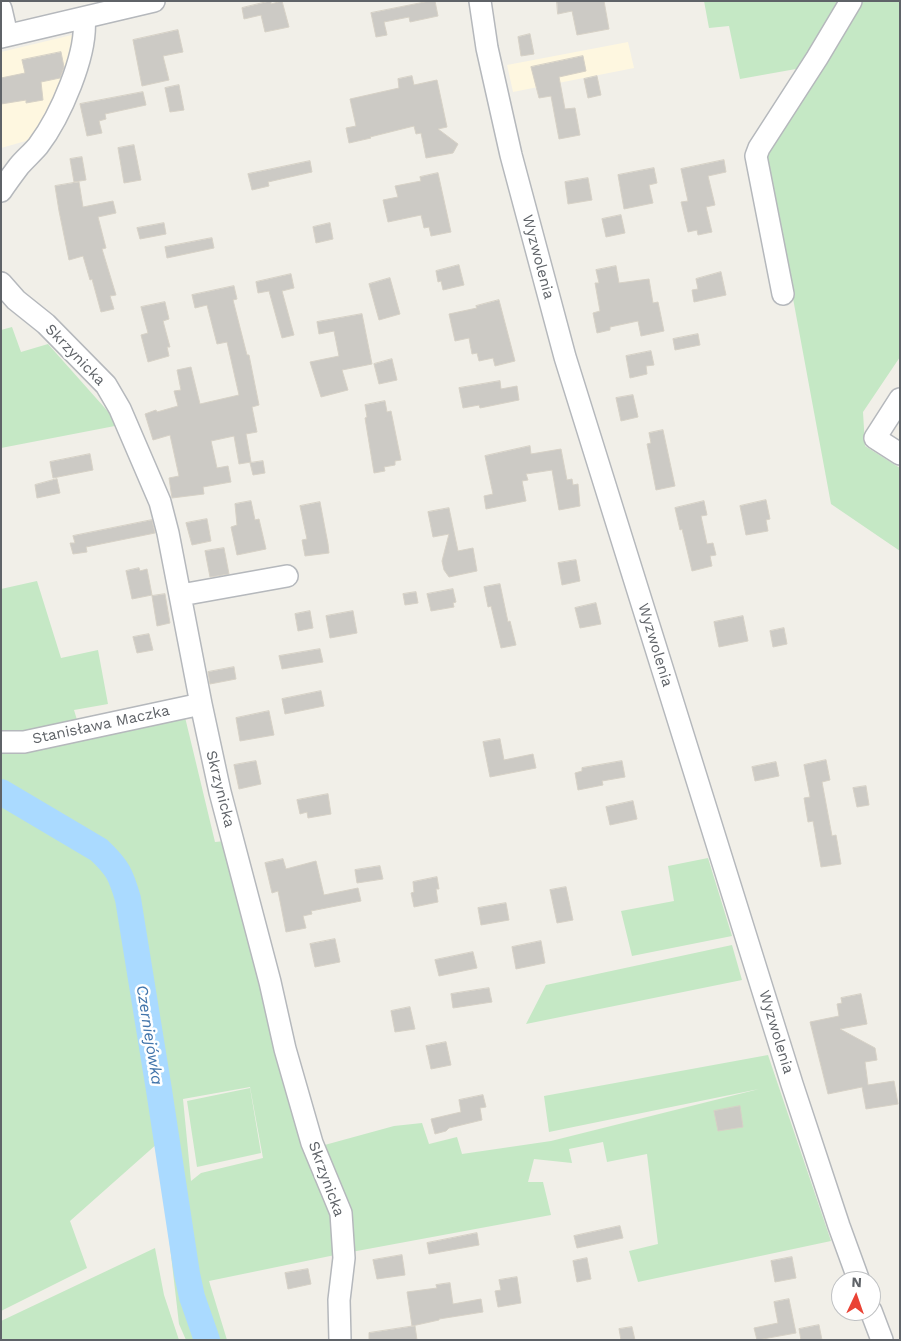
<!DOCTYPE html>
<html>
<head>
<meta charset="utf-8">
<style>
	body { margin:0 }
	#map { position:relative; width:901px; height:1341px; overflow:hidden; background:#f1efe8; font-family:"Work Sans",sans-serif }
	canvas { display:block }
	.frame { position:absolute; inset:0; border:2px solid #5f6368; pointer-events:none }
	.north { position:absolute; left:831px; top:1271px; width:50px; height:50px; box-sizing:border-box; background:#fff; border:1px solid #bfc1c3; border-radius:50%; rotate:3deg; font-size:14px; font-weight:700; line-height:20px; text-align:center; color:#5f6368 }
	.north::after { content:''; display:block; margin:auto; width:18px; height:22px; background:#ea4335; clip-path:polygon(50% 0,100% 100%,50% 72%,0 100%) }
</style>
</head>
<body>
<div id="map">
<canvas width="901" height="1341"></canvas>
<div class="frame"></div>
<div class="north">N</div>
</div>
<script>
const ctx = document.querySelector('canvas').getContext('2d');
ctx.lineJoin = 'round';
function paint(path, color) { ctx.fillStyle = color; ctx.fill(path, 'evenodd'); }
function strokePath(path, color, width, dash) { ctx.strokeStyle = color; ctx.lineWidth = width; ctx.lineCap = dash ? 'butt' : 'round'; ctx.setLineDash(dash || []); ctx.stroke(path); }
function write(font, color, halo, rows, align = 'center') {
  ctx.font = font + ' "Work Sans",sans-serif'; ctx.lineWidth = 5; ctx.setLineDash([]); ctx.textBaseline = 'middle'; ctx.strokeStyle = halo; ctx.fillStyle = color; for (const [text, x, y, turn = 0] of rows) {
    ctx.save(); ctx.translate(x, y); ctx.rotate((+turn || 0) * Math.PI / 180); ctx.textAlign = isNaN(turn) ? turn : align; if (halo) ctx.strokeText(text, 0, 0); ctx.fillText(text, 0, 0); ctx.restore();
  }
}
paint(new Path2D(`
	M76 34 71 74 33 139 1 148V52Z
	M628 42 634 68 513 92 507 65Z`), '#fef7e0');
paint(new Path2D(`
	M704 1H846L807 67 740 79 729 26 709 28Z
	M862 1H900V357L863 412 865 446 900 468V551L831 504 765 147Z
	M12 327 21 352 48 344 120 425 1 448V330Z
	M37 581 61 658 98 650 108 704 74 710 81 733 184 713 215 842 225 841 330 1199 335 1255 209 1281 227 1340H186L179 1324 158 1143 70 1221 87 1268 1 1311V589ZM250 1087 263 1158 201 1173 191 1181 183 1099Z
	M708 858 732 936 632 956 621 911 674 901 668 866Z
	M732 945 742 980 526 1024 546 985Z
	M768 1055 831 1241 638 1282 629 1251 658 1244 647 1154 607 1162 603 1142 569 1149 572 1163 534 1159 528 1182H543L551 1215 346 1253 321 1146 394 1126 422 1123 429 1144 457 1137 462 1154 551 1141 759 1089 549 1132 544 1096Z
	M250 1088 261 1153 197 1167 187 1101Z
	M155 1248 164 1295 179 1340H1V1321Z`), '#c5e8c5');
strokePath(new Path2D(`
	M1 792 99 850C118 868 121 875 128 899L159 1090 187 1274 192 1297 207 1340`), '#aadaff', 26);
const building = new Path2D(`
	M271 1V4L282 1 289 27 265 32 261 15 244 19 242 8Z
	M430 1H435L438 16 410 22 409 17 384 22 387 35 376 37 371 13Z
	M557 1H604L609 29 577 35 572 11 558 14Z
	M178 30 183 52 163 56 169 80 142 86 133 40Z
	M530 34 534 54 521 56 518 37Z
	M61 52 64 67 60 78 41 82 43 100 26 103V100L1 104V78L25 73 22 60Z
	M583 56 586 71 559 77 565 109 575 108 580 135 559 139 551 96 539 98 531 67Z
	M412 76 414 85 437 80 447 127 438 129 458 144 453 153 426 158 421 133 416 134 414 126 370 137 371 138 349 143 346 128 356 126 350 99 399 88 398 79Z
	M597 76 601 95 588 98 584 79Z
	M179 85 184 110 170 112 165 88Z
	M143 92 146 105 105 114 106 119 99 121 102 133 87 136 80 104Z
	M134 145 141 180 124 183 118 148Z
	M82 157 86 180 74 182 70 159Z
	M724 160 726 172 708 176 715 205 706 207 712 232 698 235 697 230 688 232 681 202 688 201 681 169Z
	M310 161 312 172 268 182 269 186 252 190 248 174Z
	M654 168 657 183 649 185 653 203 624 209 618 175Z
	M438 173 451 232 431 236 429 227 424 228 421 215 388 222 383 200 398 197 395 186 421 181 420 177Z
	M588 178 592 200 568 204 565 182Z
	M79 182 83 207 113 201 116 213 98 217 106 248 102 249 116 295 110 296 114 309 101 312 92 279 90 280 83 256 69 260 59 211 55 186Z
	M621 215 625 233 606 237 602 219Z
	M164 223 166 234 140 239 137 228Z
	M330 223 333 239 316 243 313 227Z
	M212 238 214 248 167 258 165 247Z
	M459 265 464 285 443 290 441 281 438 282 436 271Z
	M616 266 619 283 649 279 653 303 658 302 664 331 641 336 638 321 610 327V330L597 333 593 313 600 311 595 283H599L596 270Z
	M721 272 726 295 694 302 692 290 698 289 696 279Z
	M291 274 294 288 282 291 294 335 282 338 269 291 258 293 256 282Z
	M390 278 400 314 379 320 369 284Z
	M234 286 237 299 233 300 247 355H249L259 405 252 407 257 432 246 434 251 462 239 464 234 436 211 441 217 468 228 466 231 482 203 487 204 494 172 498 169 478 179 476 170 435 153 440 145 414 156 410 157 412 178 406 174 391 181 390 177 370 191 367 200 404 239 395 227 342 217 344 207 305 195 308 192 295Z
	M499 300 515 361 495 366 493 358 479 361 477 353 472 354 469 338 455 341 449 314 477 308 476 306Z
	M165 302 169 319 163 321 170 347H167L169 356 148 362 141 335 148 333 141 307Z
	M362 314 372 364 342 370 348 390 321 397 310 362 339 356 334 331 319 334 317 322Z
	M698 334 700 345 675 350 673 339Z
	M651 351 654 365 646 366 647 374 630 378 626 356Z
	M392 359 397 380 379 384 374 364Z
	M500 381 501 389 517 386 519 400 480 408 479 405 463 408 459 388Z
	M633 395 638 417 621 421 616 398Z
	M385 401 387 412 391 411 401 460 395 461V465L384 467 385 471 374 473 365 418 367 417 365 405Z
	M663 430 675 486 656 490 647 444 651 443 649 433Z
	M530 446 531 454 561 449 567 480 572 479 573 485 578 484 580 506 559 510 552 470 526 474 528 480 522 481 526 501 486 509 484 496 493 494 485 456Z
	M90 454 93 470 53 478 50 462Z
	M263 461 265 473 253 475 250 463Z
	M57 479 60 493 37 498 35 485Z
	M766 500 770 519 766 520 768 531 746 535 740 506Z
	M251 501 255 520 259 519 266 549 237 555 231 527 237 525 235 504Z
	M704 501 707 515 701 516 707 544 713 543 716 555 710 556 712 566 692 571 682 529 680 530 675 508Z
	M320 502 328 544 329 553 305 556 302 540 307 539 300 506Z
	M449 508 458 551 473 548 477 571 449 577 444 570 442 561 449 534 433 537 428 512Z
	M207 519 211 541 192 545 186 523Z
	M152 520 155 533 86 547 87 552 73 554 70 543H75L73 536Z
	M224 548 229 574 210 577 205 551Z
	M576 560 580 581 562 585 558 563Z
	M139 568 140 571 147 569 152 595 132 599 126 571Z
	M500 584 508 622 510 621 516 645 501 648 491 606 488 607 484 587Z
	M453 589 456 602 453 603 454 607 431 611 427 594Z
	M416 592 418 603 405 605 403 594Z
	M165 594 170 623 157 626 152 596Z
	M596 603 601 624 580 628 575 608Z
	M310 611 313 628 298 631 295 614Z
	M353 611 357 633 330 638 326 616Z
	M743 616 748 641 719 647 714 622Z
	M784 628 787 644 773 647 770 631Z
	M149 634 153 650 137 653 133 637Z
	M320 649 323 662 282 669 279 656Z
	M234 667 236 679 210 684 208 672Z
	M321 691 324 706 285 714 282 699Z
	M269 711 274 735 240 741 236 718Z
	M500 739 504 760 533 754 536 768 490 777 483 742Z
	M826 760 830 780 822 782 832 836 836 835 841 864 821 867 813 821 808 822 804 798 810 797 804 765Z
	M256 761 261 784 239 789 234 765Z
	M622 761 625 777 602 781 603 785 578 790 575 773 582 771V768Z
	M776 762 779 776 755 781 752 767Z
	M866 786 869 805 857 807 853 788Z
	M328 794 331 814 308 818 307 812 300 814 297 800Z
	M633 801 637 819 610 825 606 807Z
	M283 859 286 869 316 861 324 895 358 888 361 901 311 911 312 914 303 916 306 928 286 932 278 891 272 893 265 863Z
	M380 866 383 879 357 883 355 870Z
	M437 877 439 889H436L438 902 414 907 411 893 414 892 413 882Z
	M566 887 573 920 557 923 550 890Z
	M506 903 509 920 481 925 478 908Z
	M335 939 340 962 315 967 310 944Z
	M541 941 545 963 516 969 512 947Z
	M473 952 477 968 439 976 435 960Z
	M489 988 492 1002 453 1008 451 994Z
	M861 994 867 1024 840 1029 875 1048 877 1060 865 1062 868 1085 894 1081 898 1104 866 1109 862 1087 828 1094 810 1022 839 1016 837 1004 842 1003 841 998Z
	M410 1007 415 1029 395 1032 391 1011Z
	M446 1042 451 1065 431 1069 426 1046Z
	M483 1095 486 1107 480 1108 482 1120 449 1128 446 1131 435 1134 431 1119 461 1112 459 1100Z
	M740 1106 743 1127 718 1131 714 1111Z
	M620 1226 623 1238 577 1248 574 1236Z
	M477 1233 479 1245 429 1254 427 1243Z
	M402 1255 405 1275 377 1279 373 1260Z
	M792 1257 796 1278 775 1282 771 1261Z
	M587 1258 591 1279 577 1282 573 1261Z
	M308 1269 311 1284 288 1289 285 1273Z
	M517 1277 521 1303 498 1307 495 1291 501 1290 499 1280Z
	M450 1283 453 1304 481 1299 483 1312 439 1319V1320L412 1326 407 1292 437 1288 436 1285Z
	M789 1299 796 1333 757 1340 754 1328 778 1323 774 1302Z
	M819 1325 822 1340H801L799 1329Z
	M415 1326 417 1340H369V1333Z
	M632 1327 635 1340H621L619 1329Z`);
paint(building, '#cccac5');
strokePath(building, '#d6d1c6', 1);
const minor = new Path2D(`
	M480 1 487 48 511 155 565 357 792 1084 839 1226 859 1281
	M1 9 7 35
	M1 37 154 1
	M1 191C7 182 13 174 19 166 25 159 32 153 38 146 60 117 88 54 84 18
	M1 283 16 300 46 324 106 385 120 409 160 502 168 533 201 704 220 792 270 982 285 1049 312 1143 341 1213 344 1258 339 1300 340 1340
	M783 294 756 156 759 148 817 58 851 1
	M900 399 875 438 900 454
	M181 595 287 576
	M1 742H24L201 704
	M871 1311 882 1340`);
strokePath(minor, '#b5b8bc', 24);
strokePath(minor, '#fff', 21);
write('15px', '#5f6368', '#fff', [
	["Wyzwolenia",538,257,75],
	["Skrzynicka",75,355,46],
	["Wyzwolenia",655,645,73],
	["Stanisława Maczka",101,725,-12],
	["Skrzynicka",220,789,76],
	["Wyzwolenia",776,1032,73],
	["Skrzynicka",326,1179,70]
]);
write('italic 16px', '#4174aa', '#fff', [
	["Czerniejówka",149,1035,81]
]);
</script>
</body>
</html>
